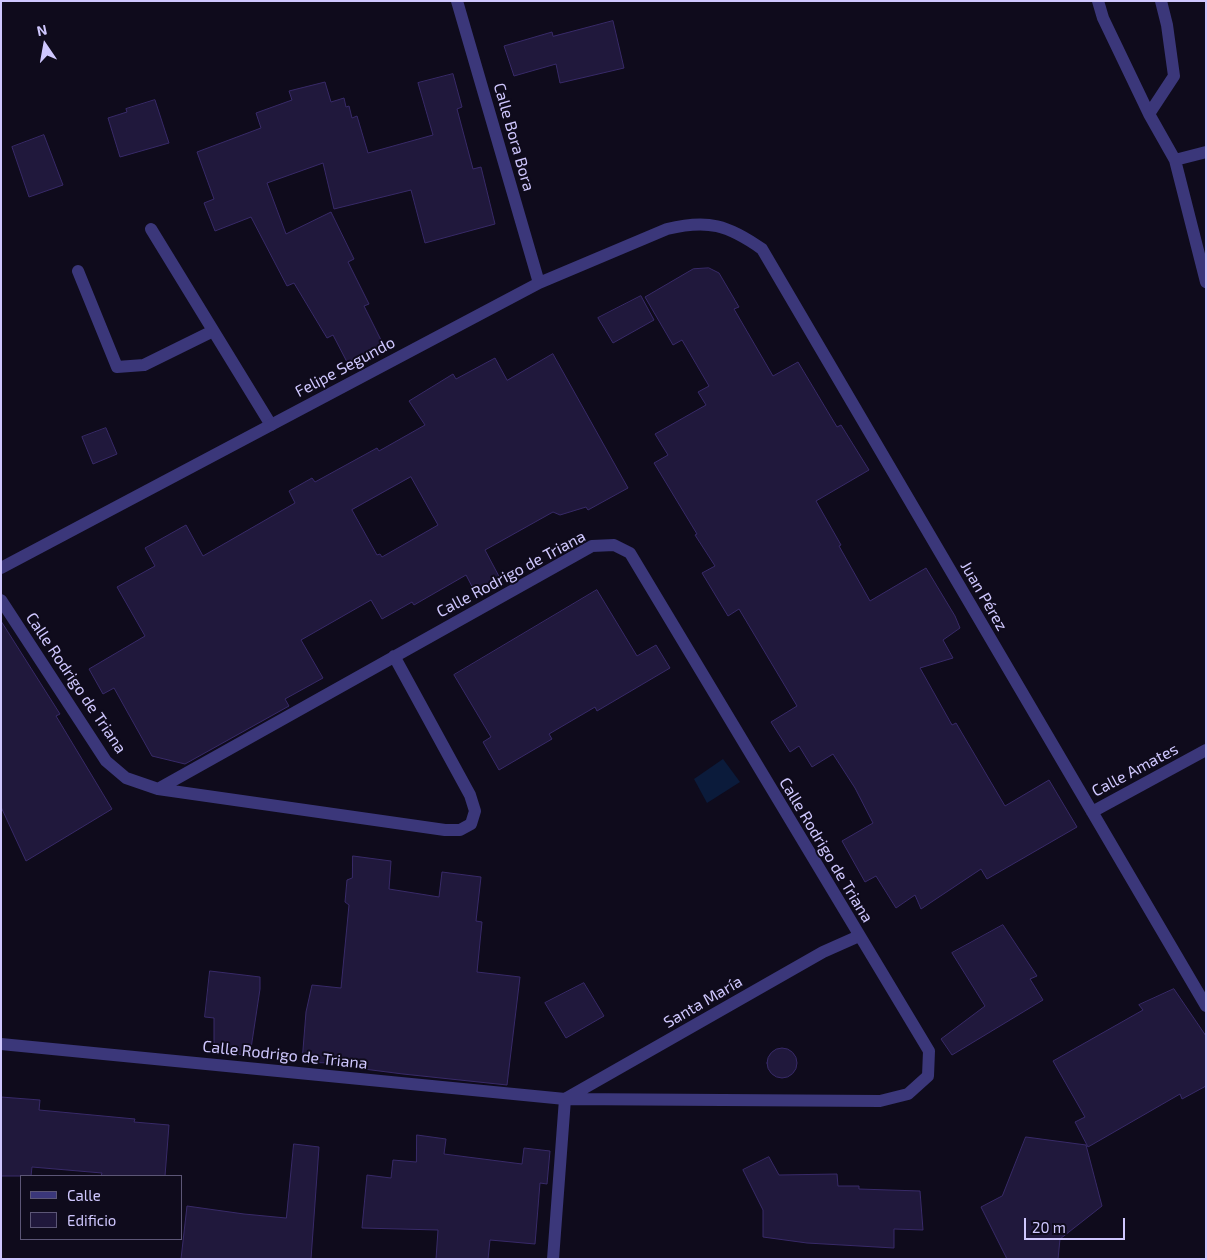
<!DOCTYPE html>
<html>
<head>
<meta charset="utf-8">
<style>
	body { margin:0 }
	#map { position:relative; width:1207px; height:1260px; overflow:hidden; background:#0f0b1c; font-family:"Exo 2",sans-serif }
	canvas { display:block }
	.frame { position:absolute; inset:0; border:2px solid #cfc7fe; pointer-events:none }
	.legend { position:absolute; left:20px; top:1175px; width:162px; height:65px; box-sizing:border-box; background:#0f0b1c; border:1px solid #5c5676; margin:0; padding:6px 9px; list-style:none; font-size:15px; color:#cfc7fe }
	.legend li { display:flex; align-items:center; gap:10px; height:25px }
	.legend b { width:25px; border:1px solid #5c5676 }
	.north { position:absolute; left:20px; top:20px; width:50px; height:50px; -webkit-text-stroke:4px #0f0b1c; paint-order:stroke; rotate:348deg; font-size:14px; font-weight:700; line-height:20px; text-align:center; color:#cfc7fe }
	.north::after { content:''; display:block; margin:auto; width:18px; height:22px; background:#cfc7fe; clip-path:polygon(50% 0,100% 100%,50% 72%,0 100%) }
	.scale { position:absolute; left:1024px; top:1218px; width:101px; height:22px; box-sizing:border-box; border:2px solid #cfc7fe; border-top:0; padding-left:6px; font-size:15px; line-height:18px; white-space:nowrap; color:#cfc7fe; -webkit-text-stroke:4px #0f0b1c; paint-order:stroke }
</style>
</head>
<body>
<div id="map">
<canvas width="1207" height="1260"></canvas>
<div class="frame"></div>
<ul class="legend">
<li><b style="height:6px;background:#3b377a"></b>Calle</li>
<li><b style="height:14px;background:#20183c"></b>Edificio</li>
</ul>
<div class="north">N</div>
<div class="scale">20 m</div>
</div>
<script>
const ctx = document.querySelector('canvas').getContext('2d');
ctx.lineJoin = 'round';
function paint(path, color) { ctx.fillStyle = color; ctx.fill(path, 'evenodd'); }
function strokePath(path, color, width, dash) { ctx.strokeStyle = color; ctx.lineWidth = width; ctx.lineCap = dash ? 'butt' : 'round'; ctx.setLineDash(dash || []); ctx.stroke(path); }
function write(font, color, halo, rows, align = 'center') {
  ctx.font = font + ' "Exo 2",sans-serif'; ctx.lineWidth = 4; ctx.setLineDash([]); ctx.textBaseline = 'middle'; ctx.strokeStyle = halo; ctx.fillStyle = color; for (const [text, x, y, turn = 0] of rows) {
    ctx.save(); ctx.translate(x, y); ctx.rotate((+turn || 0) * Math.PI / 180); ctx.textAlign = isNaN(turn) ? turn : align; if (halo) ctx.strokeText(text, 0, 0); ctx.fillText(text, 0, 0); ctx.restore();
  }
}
paint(new Path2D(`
	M723 759 740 782 707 803 694 779Z`), '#0b1b3b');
const building = new Path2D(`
	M613 21 624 68 560 83 556 64 514 76 504 46 552 32 553 36Z
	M453 74 462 107 457 109 473 169 481 167 495 224 425 243 411 190 334 209 323 163 267 183 286 234 331 212 354 259 348 262 369 304 364 306 383 344 347 362 333 335 327 338 294 283 287 286 251 217 215 231 204 203 214 199 197 152 261 128 256 113 292 100 289 91 325 82 331 102 344 98 346 107 349 106 352 118 357 116 368 153 433 135 418 83Z
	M155 100 169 143 120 157 108 118 127 112 126 109Z
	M44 135 63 185 29 197 12 147Z
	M709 268 719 273 739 307 734 309 773 376 798 362 837 427 841 425 869 470 816 501 841 545 839 546 870 601 926 568 955 616 960 628 943 640 953 658 920 668 952 725 956 723 1005 806 1049 780 1077 827 987 879 981 869 921 909 915 895 896 908 876 876 865 882 842 841 873 823 855 788 833 754 812 767 799 746 790 752 771 722 797 706 739 609 728 616 702 573 715 566 695 535 697 534 654 463 668 455 655 434 706 405 698 392 709 386 682 340 673 345 645 297 693 269Z
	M641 296 654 320 613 343 598 318Z
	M553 354 628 488 588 510 586 507 560 515 553 512 485 550 502 582 477 596 466 575 414 605 412 602 382 619 371 600 301 640 323 678 285 699 289 706 185 764 152 756 114 688 103 694 89 669 145 636 117 587 155 566 145 548 186 525 203 556 295 503 289 491 312 478 315 482 377 448 379 451 425 425 409 401 453 374 456 379 495 358 507 380ZM411 477 438 525 382 557 380 554 377 555 352 510Z
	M106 428 117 454 93 464 82 437Z
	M597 590 637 656 656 645 670 668 597 711 595 707 549 734 552 739 499 770 483 742 491 737 454 675Z
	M1 621 60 714 56 716 112 809 26 861 1 807Z
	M353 856 391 861 389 889 439 897 442 872 481 877 476 921 482 922 477 972 520 977 507 1085 403 1074 356 1068 357 1064 302 1062 306 1012 312 985 341 988 349 905 345 902 347 880 352 878Z
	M1003 925 1037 976 1030 979 1043 1000 952 1055 941 1039 985 1006 952 953Z
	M210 971 260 977V989L250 1055 214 1053V1018L205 1017Z
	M584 983 604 1016 566 1038 545 1003Z
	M1174 989 1206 1036V1086L1182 1099 1180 1094 1088 1147 1075 1122 1085 1117 1053 1061 1143 1010 1139 1005Z
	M767 1063a15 15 0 1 1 30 0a15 15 0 1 1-30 0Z
	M1 1097 40 1100 39 1110 135 1119 134 1122 169 1125 165 1176H101L102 1173 32 1167 31 1176H1Z
	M417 1135 446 1139 444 1154 522 1164 524 1148 550 1151 547 1184 540 1183 535 1244 490 1240 488 1259H436L438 1230 362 1228 367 1175 391 1178 393 1160 416 1162Z
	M1026 1137 1086 1145 1102 1206 1060 1239 1058 1259H1007L981 1207 1002 1196Z
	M294 1144 319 1147 311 1259H181L187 1206 244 1214 286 1218Z
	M769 1157 779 1175 837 1174 838 1186H859V1189L920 1191 923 1230 894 1229V1248L807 1243 763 1237V1210L743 1170Z`);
paint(building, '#20183c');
strokePath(building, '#382a68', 1);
strokePath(new Path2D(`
	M1098 1 1103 18 1149 114 1175 160 1206 282
	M1149 114 1174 76 1167 25 1161 1
	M1175 160 1206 152
	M151 229 271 425
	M78 271 117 367 144 365 213 331`), '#3b377a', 12);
strokePath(new Path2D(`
	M457 1 539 283
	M1 568 539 283 667 229C708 219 728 225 762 249L1206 1006
	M1 600 106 761 126 778 158 789 445 830H460L471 824 475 811 470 795 394 656
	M1092 812 1206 750
	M1 1044 565 1099 880 1101 908 1094 928 1076 929 1051 630 553 614 545 592 546 158 789
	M553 1259 565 1099 823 952 859 936`), '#3b377a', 12);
write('16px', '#cfc7fe', '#0f0b1c', [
	["Calle Bora Bora",514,137,74],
	["Felipe Segundo",345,367,-28],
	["Calle Rodrigo de Triana",511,574,-28],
	["Juan Pérez",984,596,60],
	["Calle Rodrigo de Triana",76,683,56],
	["Calle Amates",1135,770,-28],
	["Calle Rodrigo de Triana",826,850,59],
	["Santa María",703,1002,-30],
	["Calle Rodrigo de Triana",285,1055,6]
]);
</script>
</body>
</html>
